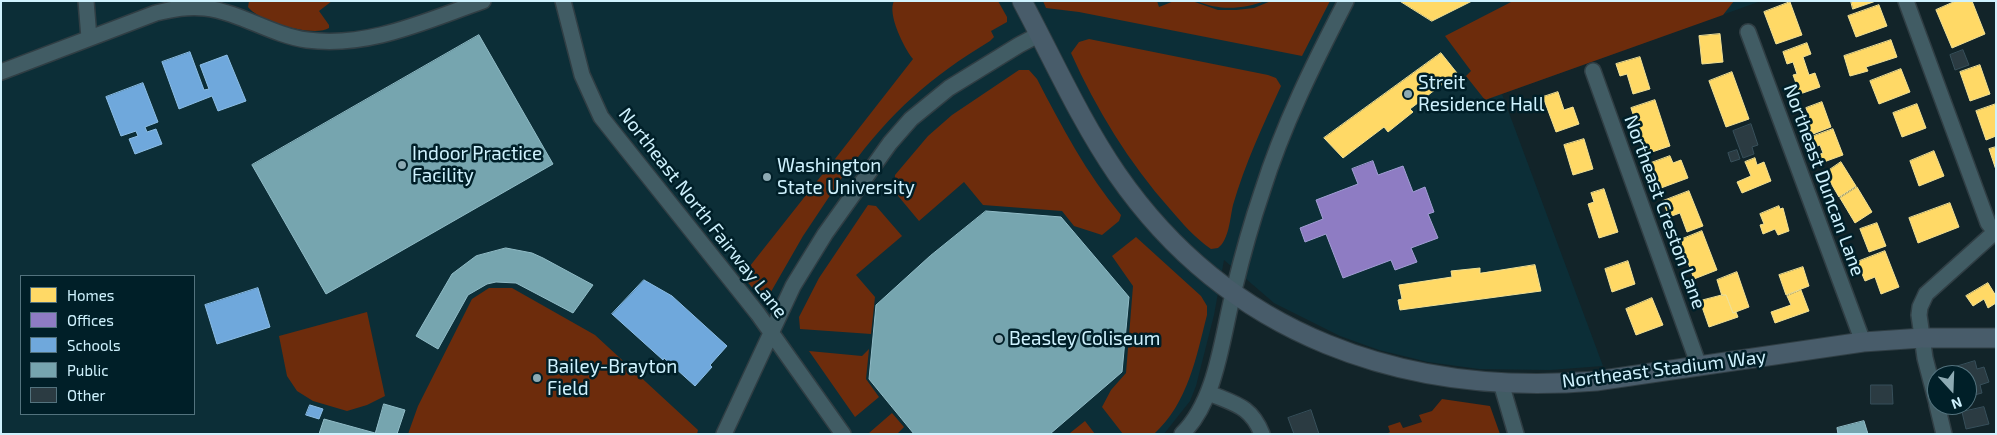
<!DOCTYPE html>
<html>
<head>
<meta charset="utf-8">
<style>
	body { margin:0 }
	#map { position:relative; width:1997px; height:435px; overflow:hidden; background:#122429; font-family:"Exo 2",sans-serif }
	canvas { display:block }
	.frame { position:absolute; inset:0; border:2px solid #cff2fe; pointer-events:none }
	.legend { position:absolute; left:20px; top:275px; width:175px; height:140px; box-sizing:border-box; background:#001f28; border:1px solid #53737e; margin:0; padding:6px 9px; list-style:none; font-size:15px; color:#cff2fe }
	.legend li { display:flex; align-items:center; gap:10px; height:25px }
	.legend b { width:25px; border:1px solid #53737e }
	.north { position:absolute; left:1927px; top:365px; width:50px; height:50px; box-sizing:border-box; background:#001f28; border:1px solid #53737e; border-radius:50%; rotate:160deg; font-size:14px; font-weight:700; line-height:20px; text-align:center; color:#cff2fe }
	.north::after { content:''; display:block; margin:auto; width:18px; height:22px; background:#8daab3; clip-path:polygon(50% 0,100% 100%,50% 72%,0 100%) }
</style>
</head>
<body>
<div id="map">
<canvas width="1997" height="435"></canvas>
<div class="frame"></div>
<ul class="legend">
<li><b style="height:14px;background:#ffd966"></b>Homes</li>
<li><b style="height:14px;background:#8e7cc3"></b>Offices</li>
<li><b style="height:14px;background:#6fa8dc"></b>Schools</li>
<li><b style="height:14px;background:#76a5af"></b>Public</li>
<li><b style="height:14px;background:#2b3b42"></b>Other</li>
</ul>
<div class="north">N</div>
</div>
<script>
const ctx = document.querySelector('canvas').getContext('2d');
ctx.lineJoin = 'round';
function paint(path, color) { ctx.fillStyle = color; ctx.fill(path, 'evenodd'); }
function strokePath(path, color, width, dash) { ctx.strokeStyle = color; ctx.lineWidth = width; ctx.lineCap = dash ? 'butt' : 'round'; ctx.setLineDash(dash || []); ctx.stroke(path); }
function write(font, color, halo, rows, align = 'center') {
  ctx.font = font + ' "Exo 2",sans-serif'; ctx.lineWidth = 5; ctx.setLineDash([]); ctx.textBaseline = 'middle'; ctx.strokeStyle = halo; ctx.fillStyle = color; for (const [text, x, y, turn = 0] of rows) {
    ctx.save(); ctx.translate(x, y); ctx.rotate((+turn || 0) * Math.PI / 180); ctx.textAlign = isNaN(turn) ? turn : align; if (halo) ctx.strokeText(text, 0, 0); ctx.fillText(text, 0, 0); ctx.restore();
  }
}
paint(new Path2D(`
	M1 1H1761L1502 94 1603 366 1550 370 1479 369 1428 362 1379 350 1340 336 1274 303 1224 260 1214 315 1196 386 1190 401 1164 434H1ZM21 276H194V414H21Z`), '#0c2e37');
paint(new Path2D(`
	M249 1H332L319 11 329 25V28C314 38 258 21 248 7Z
	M894 1H998L1007 17V22L991 31 994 37 990 41C929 78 892 111 849 169L835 159 913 59C904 48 887 14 894 1Z
	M1043 1H1157L1159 7 1174 1H1192L1218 10H1236L1254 8 1271 1H1330L1302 56 1079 12 1046 8Z
	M1197 1H1265C1244 9 1219 11 1197 1Z
	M1513 1H1734L1723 15 1485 100 1466 76 1471 71 1445 36Z
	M1089 39 1268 75 1276 78 1281 86C1263 125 1245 164 1233 205 1230 218 1229 240 1218 248L1211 249C1195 238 1182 223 1170 209 1129 163 1096 109 1071 53L1079 42Z
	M1019 70H1029L1037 79C1062 127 1086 173 1121 215L1119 221 1102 235 1074 226 1062 211 983 205 964 182 919 221 894 191 895 175 928 136 952 115Z
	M829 166 843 176 803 236 768 297 761 298 739 272 737 268 740 267 746 271Z
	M868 205 876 206 902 236 856 275 875 297 871 334 800 329 799 317 819 278Z
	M1136 237 1201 296 1207 306V315C1196 358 1188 403 1154 434H1123L1102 407 1111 390 1126 373 1133 286 1112 256Z
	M489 288H512L595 335 698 430 697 434H408L418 406 472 299Z
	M367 312 385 396 367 405 347 411 313 401 297 391 287 376 279 336Z
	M869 349 866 379 879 397 855 417 809 351 862 356Z
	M1442 399 1490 406 1500 434H1386L1390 432 1388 426 1400 422 1403 428 1422 422 1419 415 1432 411Z
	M892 413 904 427 897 434H870L869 433Z
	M1085 421 1095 434H1070V433Z`), '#6d2c0c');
const homes = new Path2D(`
	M1400 1H1472L1432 21Z
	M1851 1H1876L1853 9Z
	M1956 1H1972L1985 34 1952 48 1936 10Z
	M1790 2 1802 35 1776 44 1764 12Z
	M1879 5 1887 26 1856 37 1848 16Z
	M1720 34 1723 62 1702 64 1699 36Z
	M1891 40 1897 57 1866 67 1868 71 1850 76 1844 56Z
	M1807 43 1811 54 1803 57 1809 75 1815 73 1820 87 1800 94 1793 75 1797 74 1793 62 1787 64 1783 52Z
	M1441 53 1457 73 1410 109 1413 112 1388 132 1384 127 1343 158 1324 138Z
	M1640 57 1650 89 1633 94 1627 74 1620 76 1616 64Z
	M1980 65 1990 94 1970 101 1960 72Z
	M1901 69 1910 92 1879 104 1870 81Z
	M1732 72 1749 119 1726 127 1709 81Z
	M1558 92 1564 110 1573 107 1579 124 1556 132 1543 97Z
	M1655 100 1670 146 1646 154 1631 108Z
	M1822 102 1831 127 1808 136 1803 124 1811 121 1806 108Z
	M1917 104 1926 128 1902 137 1893 113Z
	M1996 104V136L1986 140 1976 111Z
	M1833 129 1843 155 1821 163 1818 155 1823 153 1820 145 1815 147 1811 137Z
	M1584 139 1593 169 1573 175 1564 145Z
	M1996 147V170L1989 149Z
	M1934 151 1944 176 1919 186 1910 161Z
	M1670 156 1673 163 1681 160 1688 178 1661 188 1651 163Z
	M1755 158 1757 165 1764 162 1771 181 1742 193 1737 182 1751 176 1745 162Z
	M1841 162 1856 186 1839 197 1825 173Z
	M1857 187 1872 212 1855 223 1840 198Z
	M1604 189 1618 232 1599 238 1588 204 1594 202 1591 193Z
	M1689 191 1703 226 1687 232 1680 213 1669 217 1663 201Z
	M1950 203 1959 227 1918 243 1909 218Z
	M1779 206 1780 209 1783 208 1789 231 1778 235 1775 229 1763 234 1760 225 1764 224 1760 214Z
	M1877 223 1886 246 1869 252 1860 229Z
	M1702 231 1717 270 1694 279 1680 240Z
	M1885 251 1899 287 1881 294 1875 277 1865 281 1857 262Z
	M1628 261 1635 284 1612 292 1605 269Z
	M1535 265 1541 291 1400 310 1398 300 1402 299 1399 285 1452 277 1451 271 1480 268V273Z
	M1803 267 1809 286 1786 295 1779 275Z
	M1737 272 1749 307 1733 313 1726 295 1722 296 1717 280Z
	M1988 283 1996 296V303L1988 308 1984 299 1973 306 1966 296Z
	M1801 290 1809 311 1775 323 1771 312 1791 305 1787 296Z
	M1722 295H1726L1733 313 1736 312 1738 317 1709 327 1700 301Z
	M1652 298 1663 325 1636 335 1626 309Z`);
paint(homes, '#ffd966');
strokePath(homes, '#f1e094', 1);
const offices = new Path2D(`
	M1373 161 1378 175 1403 166 1413 192 1425 187 1434 212 1428 214 1438 238 1411 248 1417 262 1395 270 1391 260 1343 278 1326 234 1305 242 1300 228 1323 219 1316 200 1358 184 1352 169Z`);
paint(offices, '#8e7cc3');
strokePath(offices, '#a29fd5', 1);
const schools = new Path2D(`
	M190 52 204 90 209 89 200 65 227 55 246 101 218 111 212 96 179 109 162 62Z
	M143 83 158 122 145 127 147 132 156 129 162 144 135 154 129 139 138 136 136 131 121 136 106 97Z
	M644 280 672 296 727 346 710 365 712 367 695 386 664 358 663 360 612 314Z
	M258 288 270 327 217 344 205 305Z
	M310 405 323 409 319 419 306 415Z`);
paint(schools, '#6fa8dc');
strokePath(schools, '#8cbee6', 1);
const public = new Path2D(`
	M479 35 553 164 326 294 252 165Z
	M986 211 1061 217 1129 297 1122 372 1050 434H914L869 379 876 305 930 256Z
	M506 248 532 253 543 258 593 285 573 313 516 283 496 282 487 284 468 295 438 349 416 336 452 274 476 256Z
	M384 404 405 410 397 434H319L324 419 375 433Z
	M1864 421 1868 434H1838L1837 428Z`);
paint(public, '#76a5af');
strokePath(public, '#91bcc7', 1);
const building = new Path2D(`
	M1963 50 1969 65 1955 70 1950 55Z
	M1751 124 1758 145 1752 147 1754 154 1743 158 1733 131Z
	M1737 150 1740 159 1731 162 1728 153Z
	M1975 361 1977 369 1984 367 1989 382 1980 385 1982 393 1967 397V375H1954L1952 368Z
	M1871 385H1892L1893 404H1871Z
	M1984 407 1989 424 1966 429 1962 412Z
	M1311 410 1319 434H1294L1288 418Z`);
paint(building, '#2b3b42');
strokePath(building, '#374f5a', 1);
const minor = new Path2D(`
	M86 1 89 38
	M563 1 582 75 601 117 758 314 843 434
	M1906 1 1988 223 1995 232
	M1748 32 1863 342
	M1593 71 1699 366
	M1 72 156 13C173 9 188 6 205 8 240 12 271 35 307 40 369 48 425 21 483 1
	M1501 383 1516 434
	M1209 393C1235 404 1251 406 1262 434
	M1937 404 1925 358 1919 315 1920 307 1926 294 1996 231
	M1937 405 1944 434
	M724 434 793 286 825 234 890 143 911 119 949 88 1019 45 1040 34
	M1182 434C1217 400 1222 336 1234 290 1242 257 1251 224 1262 192 1283 125 1314 63 1346 1`);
const major = new Path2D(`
	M1022 1C1053 59 1080 120 1117 174 1229 336 1405 397 1596 381L1863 342 1922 338H1996`);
strokePath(minor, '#303e44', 18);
strokePath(major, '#303e44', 21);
strokePath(minor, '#415c64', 15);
strokePath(major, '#485c6a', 19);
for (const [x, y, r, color] of [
	[1408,94,5,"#8daab3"],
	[402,165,5,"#8daab3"],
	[767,177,5,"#8daab3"],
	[999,339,5,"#8daab3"],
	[537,378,5,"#8daab3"]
]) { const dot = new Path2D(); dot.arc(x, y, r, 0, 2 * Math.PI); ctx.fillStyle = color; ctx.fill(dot); strokePath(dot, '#001f28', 2); }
write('19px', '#cff2fe', '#001f28', [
	["Streit",1418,83],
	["Residence Hall",1418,105],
	["Indoor Practice",412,154],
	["Facility",412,176],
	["Washington",777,166],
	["State University",777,188],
	["Beasley Coliseum",1009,339],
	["Bailey-Brayton",547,367],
	["Field",547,389]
], 'left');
write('19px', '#cff2fe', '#001f28', [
	["Northeast Duncan Lane",1824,180,70],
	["Northeast Creston Lane",1665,212,70],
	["Northeast North Fairway Lane",703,213,52],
	["Northeast Stadium Way",1664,369,-7]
]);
</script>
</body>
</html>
